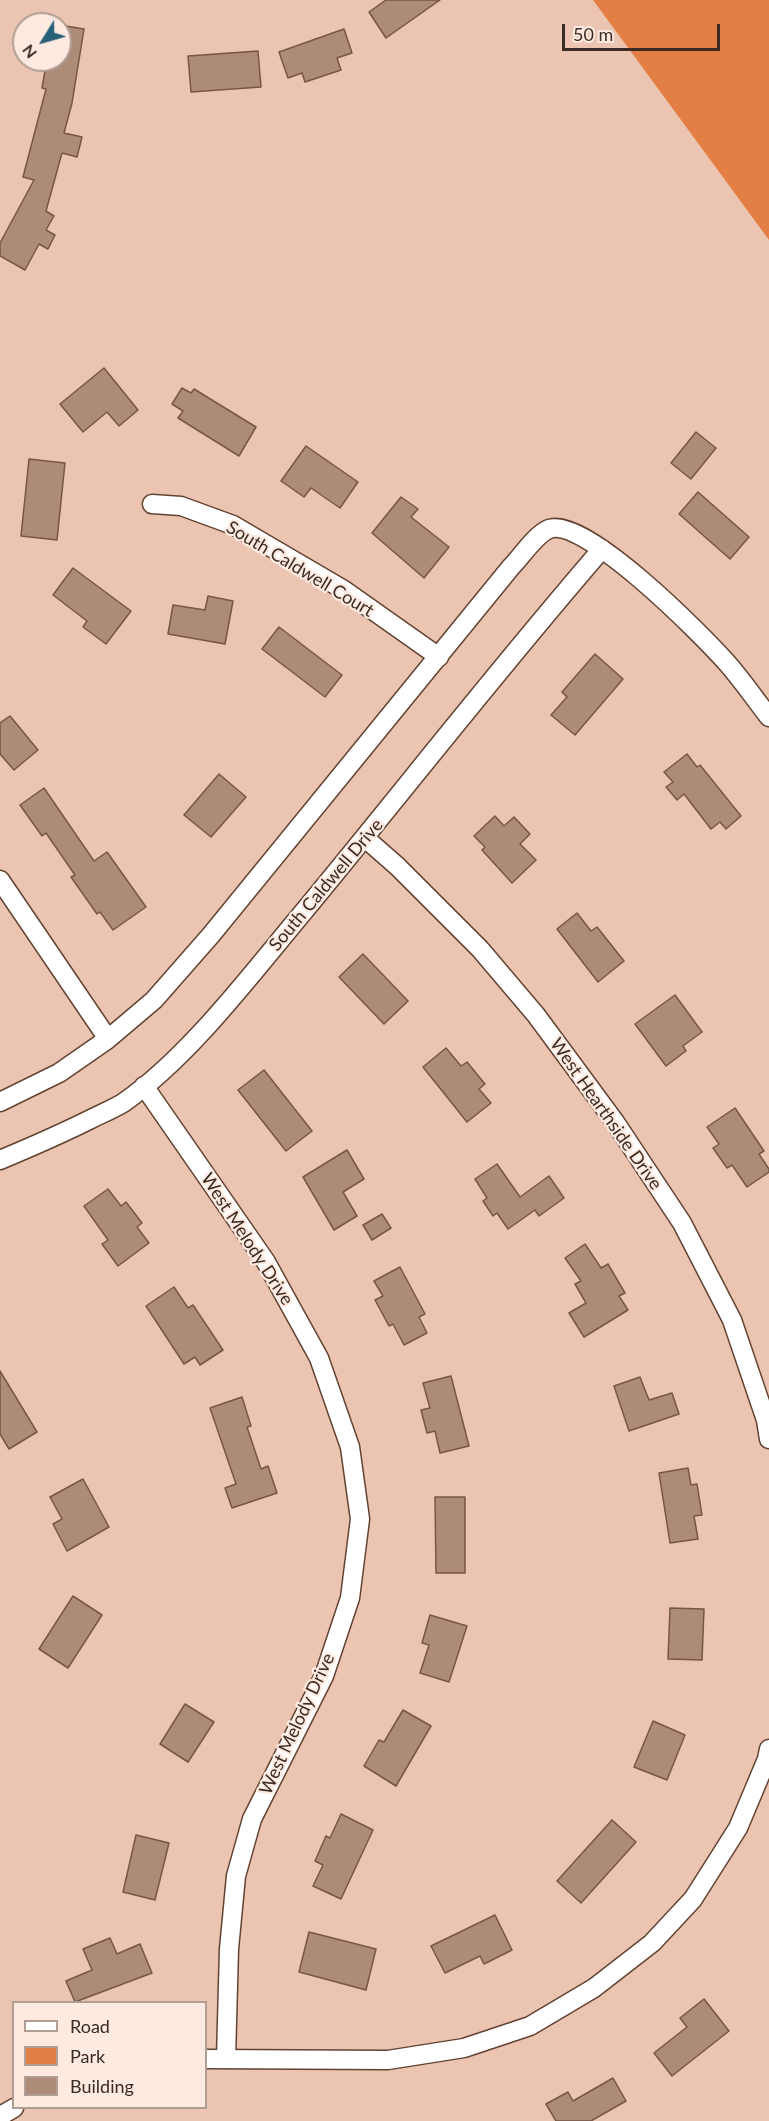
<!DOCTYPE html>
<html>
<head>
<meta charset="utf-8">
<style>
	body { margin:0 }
	#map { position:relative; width:769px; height:2121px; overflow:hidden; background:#ebc5b1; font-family:Lato,sans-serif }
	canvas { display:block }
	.legend { position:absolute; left:12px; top:2001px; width:195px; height:108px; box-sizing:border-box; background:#feeae0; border:2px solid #b09e95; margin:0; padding:8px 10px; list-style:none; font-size:18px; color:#3a2b24 }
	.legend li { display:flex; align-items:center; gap:12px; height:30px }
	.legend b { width:30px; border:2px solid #b09e95 }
	.north { position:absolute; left:12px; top:12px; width:60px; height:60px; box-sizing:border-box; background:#feeae0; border:2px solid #b09e95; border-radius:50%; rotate:233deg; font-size:16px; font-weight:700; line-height:24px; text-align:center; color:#3a2b24 }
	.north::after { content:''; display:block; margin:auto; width:21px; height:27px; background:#266179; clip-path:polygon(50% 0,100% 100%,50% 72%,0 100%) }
	.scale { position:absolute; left:562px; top:24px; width:158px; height:27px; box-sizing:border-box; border:3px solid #3a2b24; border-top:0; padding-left:8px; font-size:18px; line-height:21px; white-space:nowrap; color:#3a2b24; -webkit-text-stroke:4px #feeae0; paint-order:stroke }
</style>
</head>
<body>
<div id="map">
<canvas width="769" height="2121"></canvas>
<ul class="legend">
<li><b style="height:8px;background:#fff"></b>Road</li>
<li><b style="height:16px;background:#e37f45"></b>Park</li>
<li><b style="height:16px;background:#ae8b78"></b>Building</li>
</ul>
<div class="north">N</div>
<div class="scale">50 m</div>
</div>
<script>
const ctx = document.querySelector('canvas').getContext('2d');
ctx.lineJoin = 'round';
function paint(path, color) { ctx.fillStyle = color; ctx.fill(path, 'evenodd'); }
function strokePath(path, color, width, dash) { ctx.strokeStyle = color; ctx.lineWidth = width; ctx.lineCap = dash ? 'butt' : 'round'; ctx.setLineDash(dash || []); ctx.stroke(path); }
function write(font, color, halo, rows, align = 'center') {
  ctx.font = font + ' Lato,sans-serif'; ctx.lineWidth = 4.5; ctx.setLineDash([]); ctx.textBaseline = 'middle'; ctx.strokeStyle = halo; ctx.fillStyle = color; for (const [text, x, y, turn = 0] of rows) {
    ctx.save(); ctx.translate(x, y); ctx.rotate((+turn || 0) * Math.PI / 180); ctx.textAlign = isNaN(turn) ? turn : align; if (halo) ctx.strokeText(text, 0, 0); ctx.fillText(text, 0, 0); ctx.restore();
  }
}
paint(new Path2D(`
	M593 0H769V240Z`), '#e37f45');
const building = new Path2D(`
	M386 0H440L386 38 369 12Z
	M60 25 84 29 72 103 64 133 82 137 77 157 62 153 46 211 54 216 46 230 55 235 48 249 39 244 25 270 0 256V243L34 180 23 177 46 89 42 88 47 60H60Z
	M344 29 352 53 337 58 341 70 305 82 302 73 288 78 279 52Z
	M258 51 261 87 191 92 188 56Z
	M104 368 138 410 119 426 107 412 83 432 60 404Z
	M182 388 191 393 194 389 256 427 239 456 178 418 183 411 172 404Z
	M696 432 716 448 691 479 671 463Z
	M306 446 358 482 340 508 311 488 304 497 281 481Z
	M29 459 65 463 57 540 21 536Z
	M698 492 749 537 730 559 679 514Z
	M401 497 418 509 411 517 449 547 424 578 372 533Z
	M73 568 131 611 106 644 83 627 87 621 53 595Z
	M208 596 233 601 225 644 168 634 173 605 205 610Z
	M279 627 342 675 325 697 262 649Z
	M595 654 623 679 575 735 551 715 567 697 562 692Z
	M10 716 38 750 14 770 0 754V723Z
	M687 754 697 767 700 765 741 816 726 829 720 822 711 829 684 794 677 800 666 787 673 782 664 772Z
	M219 774 246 797 211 837 184 815Z
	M44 788 94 861 107 852 146 907 113 930 100 912 97 914 71 877 75 875 46 833 42 836 20 805Z
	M495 816 504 826 514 817 530 834 520 844 536 860 512 883 482 850 485 847 474 836Z
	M577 913 591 931 597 927 624 961 598 982 557 929Z
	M363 954 408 1001 384 1024 339 977Z
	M675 995 702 1032 683 1046 686 1051 666 1066 635 1024Z
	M446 1048 461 1066 467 1062 485 1084 479 1089 491 1103 467 1122 423 1067Z
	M264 1070 312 1131 286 1151 238 1090Z
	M735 1108 764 1151 759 1154 769 1169V1172L747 1187 732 1165 727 1168 713 1148 719 1144 707 1127Z
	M347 1150 364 1179 343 1192 357 1216 334 1230 303 1177Z
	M497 1164 520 1197 549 1176 564 1198 539 1216 535 1210 508 1229 497 1213 493 1216 483 1201 487 1198 475 1179Z
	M108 1189 121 1206 126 1202 142 1223 137 1227 149 1243 118 1266 102 1244 108 1240 84 1206Z
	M382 1214 391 1228 372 1240 363 1225Z
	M585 1244 601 1268 608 1264 625 1293 619 1296 628 1310 584 1337 569 1313 586 1303 575 1284 581 1281 565 1258Z
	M400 1267 425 1314 419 1317 427 1333 404 1345 393 1324 389 1326 375 1300 383 1296 374 1281Z
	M174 1287 188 1308 193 1305 223 1350 200 1365 195 1357 184 1364 146 1306Z
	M0 1371 37 1432 9 1449 0 1434Z
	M451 1376 469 1446 440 1453 435 1431 427 1433 421 1410 430 1408 423 1383Z
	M640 1377 649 1400 672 1393 679 1414 629 1431 614 1386Z
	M242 1397 251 1426 247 1427 261 1469 268 1466 277 1493 232 1508 225 1488 236 1484 210 1408Z
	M688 1468 691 1485 697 1484 702 1515 694 1516 698 1539 670 1543 659 1473Z
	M83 1479 109 1527 67 1551 53 1524 62 1519 50 1497Z
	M435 1497H465V1573H436Z
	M73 1596 102 1615 68 1668 39 1649Z
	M670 1608 704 1609 702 1660 668 1659Z
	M430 1615 467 1626 449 1682 420 1673 429 1645 422 1643Z
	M185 1704 214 1722 188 1762 160 1744Z
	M403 1710 431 1726 396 1786 364 1766 379 1740 384 1742Z
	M653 1721 685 1735 667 1780 634 1767Z
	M341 1814 373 1830 341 1899 313 1886 323 1865 315 1861 326 1836 330 1838Z
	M612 1820 636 1842 581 1903 557 1881Z
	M136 1835 169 1843 155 1900 123 1892Z
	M495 1915 512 1950 484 1964 480 1956 445 1973 431 1946Z
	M309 1932 376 1949 366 1990 299 1972Z
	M110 1938 117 1954 140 1944 152 1973 75 2002 66 1981 92 1970 83 1949Z
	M704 1999 729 2031 672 2076 654 2053 687 2027 680 2018Z
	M613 2078 626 2101 591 2121H556L546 2104 568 2092 573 2101Z`);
paint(building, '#ae8b78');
strokePath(building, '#765645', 1.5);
const street = new Path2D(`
	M152 504 181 506 233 525 344 590 439 657
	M365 838 397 866 480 949 536 1015 615 1122 682 1223 732 1320 766 1420 769 1439
	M0 880 108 1039
	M144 1086 266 1262 319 1358 350 1447 360 1519 350 1598 324 1676 252 1819 236 1876 229 1949 226 2058
	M0 1102 59 1073 108 1039 154 1000 211 935 511 567C521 557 536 534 549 529 585 516 702 635 727 663 742 680 755 699 769 717
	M0 1160C31 1147 61 1134 91 1119 101 1114 113 1109 123 1103 188 1058 249 977 300 916 401 794 498 669 602 549
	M206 2059 388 2060 464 2048 530 2026 594 1988 652 1943 693 1899 738 1828 767 1759 769 1749
	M0 2116 14 2108`);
strokePath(street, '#624332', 21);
strokePath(street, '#fff', 18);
write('18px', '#3a2b24', '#feeae0', [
	["South Caldwell Court",300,569,31],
	["South Caldwell Drive",326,885,-50],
	["West Hearthside Drive",606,1114,55],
	["West Melody Drive",247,1239,57],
	["West Melody Drive",297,1724,-65]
]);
</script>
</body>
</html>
